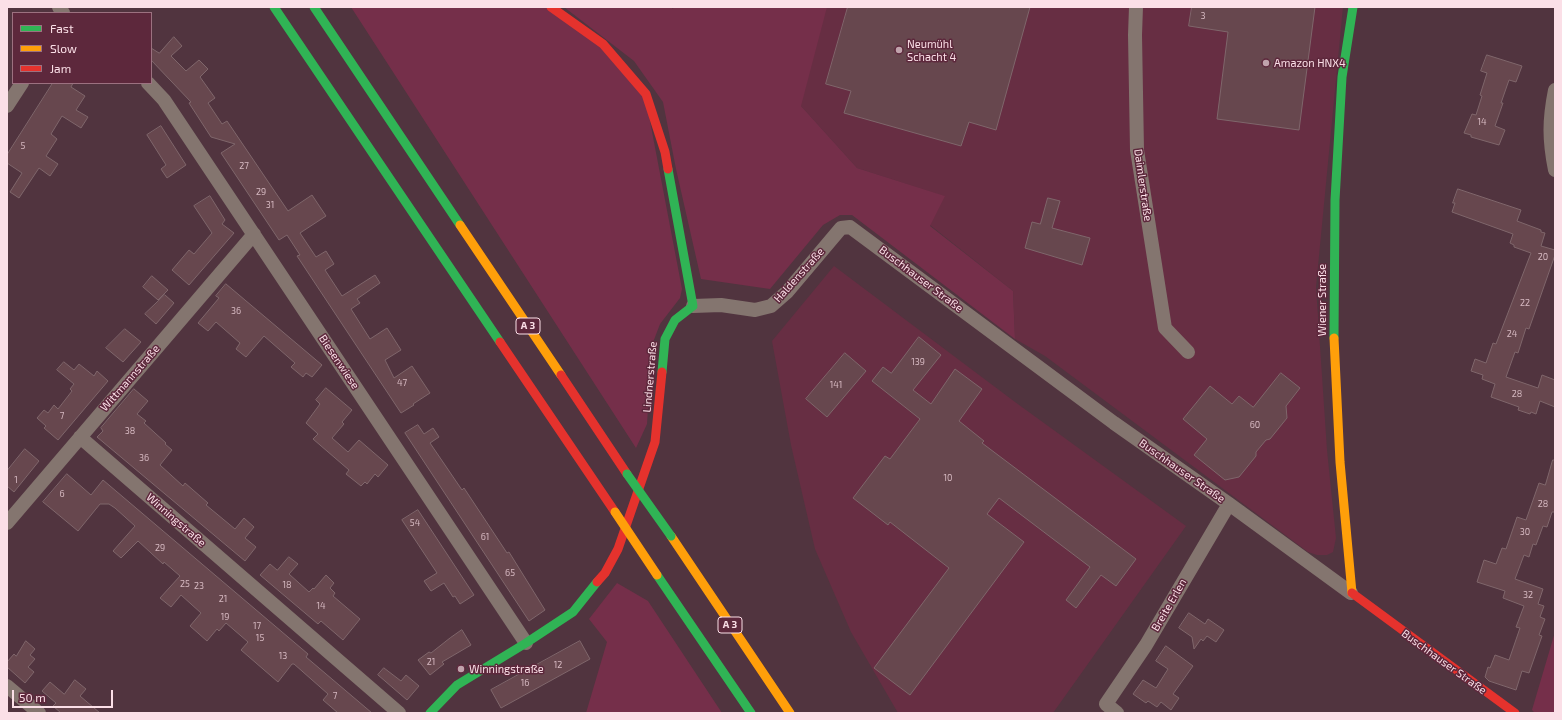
<!DOCTYPE html>
<html>
<head>
<meta charset="utf-8">
<style>
	body { margin:0 }
	#map { position:relative; width:1562px; height:720px; overflow:hidden; background:#51343f; font-family:"Exo 2",sans-serif }
	canvas { display:block }
	.frame { position:absolute; inset:0; border:8px solid #fbdfe7; pointer-events:none }
	.legend { position:absolute; left:12px; top:12px; width:140px; height:72px; box-sizing:border-box; background:#5d283c; border:1px solid #9c7180; margin:0; padding:5px 7px; list-style:none; font-size:12px; color:#fbdfe7 }
	.legend li { display:flex; align-items:center; gap:8px; height:20px }
	.legend b { width:20px; border:1px solid #9c7180 }
	.scale { position:absolute; left:12px; top:690px; width:101px; height:18px; box-sizing:border-box; border:2px solid #fbdfe7; border-top:0; padding-left:5px; font-size:12px; line-height:14px; white-space:nowrap; color:#fbdfe7; -webkit-text-stroke:3px #5d283c; paint-order:stroke }
</style>
</head>
<body>
<div id="map">
<canvas width="1562" height="720"></canvas>
<div class="frame"></div>
<ul class="legend">
<li><b style="height:5px;background:#30b455"></b>Fast</li>
<li><b style="height:5px;background:#ff9f0a"></b>Slow</li>
<li><b style="height:5px;background:#e5322d"></b>Jam</li>
</ul>
<div class="scale">50 m</div>
</div>
<script>
const ctx = document.querySelector('canvas').getContext('2d');
ctx.lineJoin = 'round';
function paint(path, color) { ctx.fillStyle = color; ctx.fill(path, 'evenodd'); }
function strokePath(path, color, width, dash) { ctx.strokeStyle = color; ctx.lineWidth = width; ctx.lineCap = dash ? 'butt' : 'round'; ctx.setLineDash(dash || []); ctx.stroke(path); }
function write(font, color, halo, rows, align = 'center') {
  ctx.font = font + ' "Exo 2",sans-serif'; ctx.lineWidth = 3; ctx.setLineDash([]); ctx.textBaseline = 'middle'; ctx.strokeStyle = halo; ctx.fillStyle = color; for (const [text, x, y, turn = 0] of rows) {
    ctx.save(); ctx.translate(x, y); ctx.rotate((+turn || 0) * Math.PI / 180); ctx.textAlign = isNaN(turn) ? turn : align; if (halo) ctx.strokeText(text, 0, 0); ctx.fillText(text, 0, 0); ctx.restore();
  }
}
paint(new Path2D(`
	M671 7H1343L1316 287 1327 450 1336 538 1333 552 1327 555H1317L1308 552 1045 356 1015 339 1013 291 930 225 944 196 857 168 801 106Z
	M834 266 1015 402 1186 526 1053 713H898L851 632 815 549 791 445 772 341Z`), '#672e43');
paint(new Path2D(`
	M351 7H547L602 45 645 95 682 289 680 298 660 324 652 345 647 424 636 448Z
	M564 7H671L673 9 674 7H827L801 106 857 168 945 196 930 226 1013 291 1015 339 852 215H840L823 225 770 289 701 279 676 169 663 102 634 61Z
	M617 583 648 601 722 713H586L607 642 589 619Z
	M1555 632V713H1535L1532 710Z`), '#752f4a');
const building = new Path2D(`
	M848 7H1030L996 130 969 122 961 146 844 113 851 91 826 84Z
	M1192 7H1315L1299 130 1217 119 1228 32 1189 26Z
	M174 37 182 46 171 56 186 71 199 60 208 69 200 77 215 98 208 103 222 124 227 121 288 211 312 195 326 216 300 233 316 257 326 251 334 264 325 270 342 296 375 275 380 283 357 299 360 303 351 309 370 339 387 328 401 350 385 360 394 378 412 366 430 393 413 404 414 405 401 413 297 256 300 255 287 235 279 240 221 153 235 144 211 137 189 103 191 102 151 60V48L159 53Z
	M1487 55 1522 66 1516 82 1509 80 1501 103H1503L1495 126 1505 130 1499 145 1471 137V135L1464 133 1472 114 1476 115 1482 96 1480 95 1487 73 1481 71Z
	M53 83H73L71 87 85 96 76 110 88 117 81 128 62 116 51 134 57 139 46 156 58 164 50 176 39 168 19 198 10 192 22 173 7 163V155Z
	M161 126 186 165 167 178 161 169 166 165 147 135Z
	M1458 189 1521 210 1517 221 1541 230V232L1545 233 1541 246 1555 250V255L1529 329 1526 328 1518 353 1515 352 1506 377 1538 388 1542 375 1555 380V407L1540 401 1536 414 1531 412 1530 414 1518 410 1519 407 1491 397 1495 384 1482 379 1483 375 1471 371 1475 359 1486 363 1493 343 1496 344 1531 253 1514 247V245L1510 243 1513 234 1452 212 1455 203H1453Z
	M210 196 225 220 222 224 234 233 189 285 172 270 189 250 194 254 212 233 194 206Z
	M1048 198 1060 201 1052 228 1090 238 1082 265 1025 248 1032 222 1040 224Z
	M152 276 168 290 158 300 143 287Z
	M226 284 322 365 312 377 306 373 303 377 291 367 295 363 264 336 246 357 236 349 240 343 216 322 208 331 198 323 219 298 216 296Z
	M165 295 174 303 156 324 145 314Z
	M125 329 141 342 123 362 106 348Z
	M919 337 941 355 913 390 931 404 955 369 982 389 959 421 984 441 982 443 1136 559 1116 586 1101 575 1076 608 1066 600 1090 567 999 498 987 514 1024 542 910 695 874 668 949 568 890 522 888 525 853 498 885 456 890 459 920 419 872 381 883 367 891 373Z
	M845 353 866 371 827 417 806 399Z
	M64 362 74 370 79 364 94 376 97 371 108 381 58 440 44 428 46 426 37 418 44 410 48 413 54 405 58 409 72 391 70 389 74 384 57 370Z
	M1281 373 1300 388 1286 406 1287 418 1270 439 1266 440 1256 452V456L1239 477 1225 480 1194 455 1207 439 1183 419 1210 386 1232 404 1239 396 1253 407Z
	M326 388 352 410 342 422 344 424 332 438 348 452 359 440 388 465 378 477 375 474 367 484 365 482 361 486 346 474 349 470 313 439 318 434 306 423 320 404 316 400Z
	M134 389 148 401 137 414 146 421 144 423 166 443 165 444 172 450 160 465 183 486 185 483 208 503 206 505 235 529 244 518 254 527 245 538 256 547 245 561 97 437 103 431 101 428Z
	M418 425 424 434 433 428 439 437 430 443 462 490 464 488 507 553 509 552 545 610 529 621 405 433Z
	M25 449 39 461 14 492 7 486V471Z
	M1553 460H1555V512H1552L1547 527 1543 526 1536 545 1533 544 1529 557 1524 555 1515 579 1543 589 1538 604 1544 606 1540 617 1545 619 1539 635 1542 636 1529 673 1522 671 1516 690 1489 681 1485 677 1488 667 1490 668 1495 655 1509 660 1520 628 1516 627 1524 606 1503 598 1505 591 1477 582 1484 560 1496 564 1502 548 1506 549 1517 517 1526 520 1539 483 1545 485Z
	M67 474 91 495 103 480 308 654 306 657 372 713H338L323 700 328 694 294 664H292L278 682 241 650 248 642 226 623 219 631 217 629 207 641 190 626 201 613 181 595 171 607 160 598 180 576 164 562 163 564 138 541 121 558 113 551 135 526 115 508 109 504H100L78 531 43 502Z
	M418 510 474 595 460 604 455 596 453 597 444 583 431 591 424 581 437 573 402 520Z
	M289 557 298 564 289 574 309 592 313 588 314 589 326 575 334 583 330 588 335 593 333 596 360 619 343 640 321 621 318 624 260 575 270 564 277 570Z
	M1189 613 1205 624 1208 619 1224 630 1216 642 1207 636 1203 641 1201 639 1194 649 1192 637 1179 628Z
	M462 630 471 645 442 662 444 664 430 675 418 660 429 652 431 653 450 638Z
	M26 641 35 649 30 655 35 659 28 667 34 672 25 683 7 667V662L14 654 16 656Z
	M580 641 590 659 501 708 491 690Z
	M1166 646 1193 666 1173 694 1179 698 1171 710 1161 702 1157 707 1148 701 1146 703 1133 694 1143 680 1156 688 1168 669 1156 661Z
	M384 668 401 681 406 675 419 686 407 700 378 675Z
	M75 680 86 689 80 696 100 713H61L53 706 56 703 42 691 50 682 64 694Z`);
paint(building, '#67474e');
strokePath(building, '#7f666b', 1);
strokePath(new Path2D(`
	M59 7 63 13
	M1136 7 1135 35 1137 150 1165 328 1188 352
	M148 83 164 100 526 643
	M1555 90C1549 120 1549 140 1555 170
	M7 106 22 83
	M693 306 721 305 755 310 771 306 787 292 841 228 850 227 1114 423 1229 504 1351 593
	M80 437 399 713
	M7 523 254 234
	M7 686 39 713
	M1117 713 1106 704 1146 645 1229 504`), '#84756f', 14);
strokePath(new Path2D(`
	M274 7 500 342
	M314 7 460 225
	M1334 338 1335 200 1342 77 1353 7
	M662 372 665 339 675 320 693 306 668 169
	M657 575 751 713
	M430 713 457 685 526 643 573 612 597 582`), '#30b455', 9);
strokePath(new Path2D(`
	M460 225 561 375
	M1334 338 1340 462 1352 593
	M671 536 790 713`), '#ff9f0a', 9);
strokePath(new Path2D(`
	M551 7 603 44 646 94 665 152 668 169
	M500 342 615 512
	M561 375 627 474
	M597 582 605 573 618 549 655 442 662 372
	M1352 593 1515 713`), '#e5322d', 9);
strokePath(new Path2D(`
	M627 474 671 536`), '#30b455', 9);
strokePath(new Path2D(`
	M615 512 657 575`), '#ff9f0a', 9);
for (const [x, y, r, color] of [
	[899,50,4,"#c0a3ac"],
	[1266,63,4,"#c0a3ac"],
	[461,669,4,"#c0a3ac"]
]) { const dot = new Path2D(); dot.arc(x, y, r, 0, 2 * Math.PI); ctx.fillStyle = color; ctx.fill(dot); strokePath(dot, '#5d283c', 1.5); }
write('9px', '#d6b9c1', null, [
	["3",1203,16],
	["14",1482,122],
	["5",23,146],
	["27",244,166],
	["29",261,192],
	["31",270,205],
	["20",1543,257],
	["22",1525,303],
	["36",236,311],
	["24",1512,334],
	["139",918,362],
	["47",402,383],
	["141",836,385],
	["28",1517,394],
	["7",62,416],
	["60",1255,425],
	["38",130,431],
	["36",144,458],
	["10",948,478],
	["1",16,480],
	["6",62,494],
	["28",1543,504],
	["54",415,523],
	["30",1525,532],
	["61",485,537],
	["29",160,548],
	["65",510,573],
	["25",185,584],
	["18",287,585],
	["23",199,586],
	["32",1528,595],
	["21",223,599],
	["14",321,606],
	["19",225,617],
	["17",257,626],
	["15",260,638],
	["13",283,656],
	["21",431,662],
	["12",558,665],
	["16",525,683],
	["7",335,696]
]);
for (const [x, y, w] of [
	[528,326,24],
	[730,625,24]
]) { const box = new Path2D(); box.roundRect(x - w / 2, y - 8, w, 16, 3); ctx.fillStyle = '#5d283c'; ctx.fill(box); strokePath(box, '#fbdfe7', 1); }
write('bold 10px', '#fbdfe7', null, [
	["A 3",528,326],
	["A 3",730,625]
]);
write('11px', '#fbdfe7', '#5d283c', [
	["Neumühl",907,44],
	["Schacht 4",907,57],
	["Amazon HNX4",1274,63],
	["Winningstraße",469,669]
], 'left');
write('11px', '#fbdfe7', '#5d283c', [
	["Daimlerstraße",1143,185,82],
	["Haldenstraße",799,275,-48],
	["Buschhauser Straße",921,279,37],
	["Wiener Straße",1322,300,-90],
	["Biesenwiese",339,362,56],
	["Lindnerstraße",650,377,-85],
	["Wittmannstraße",130,378,-49],
	["Buschhauser Straße",1182,471,35],
	["Winningstraße",176,520,41],
	["Breite Erlen",1169,605,-60],
	["Buschhauser Straße",1444,662,36]
]);
</script>
</body>
</html>
